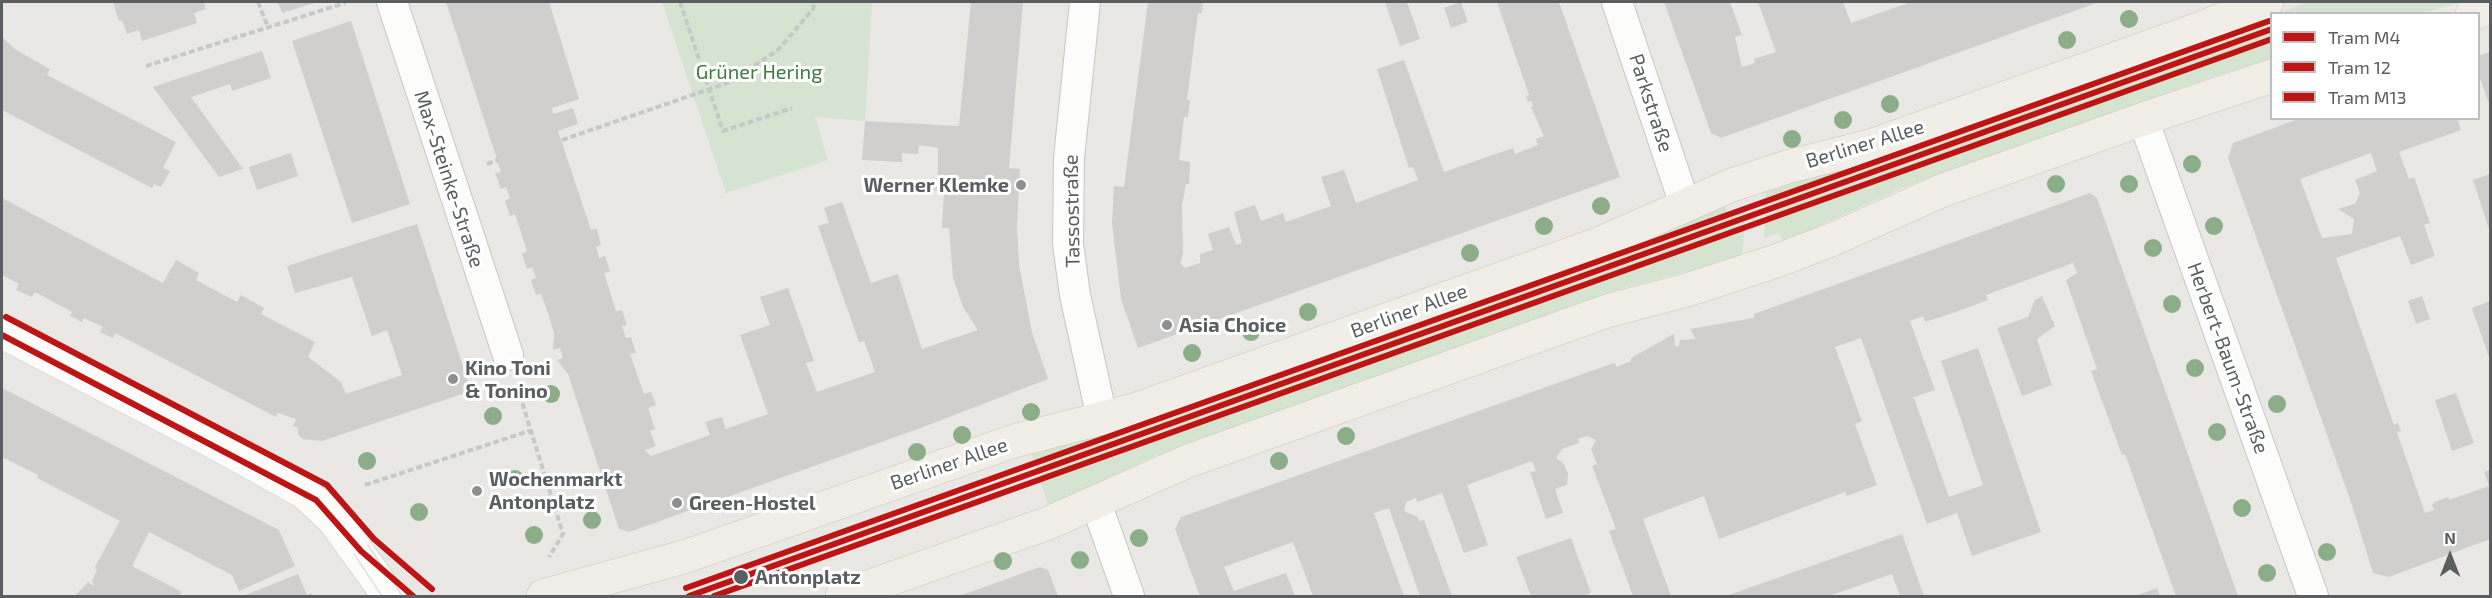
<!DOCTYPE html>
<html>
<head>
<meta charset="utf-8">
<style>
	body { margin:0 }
	#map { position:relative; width:2492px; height:598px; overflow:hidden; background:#e9e8e4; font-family:"Exo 2",sans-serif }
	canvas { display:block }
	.frame { position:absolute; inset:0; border:3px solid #5a5e61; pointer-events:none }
	.legend { position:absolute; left:2270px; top:12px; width:210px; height:108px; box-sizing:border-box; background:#fff; border:2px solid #bdbfc0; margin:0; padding:8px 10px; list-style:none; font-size:18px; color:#5a5e61 }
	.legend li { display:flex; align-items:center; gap:12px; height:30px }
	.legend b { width:30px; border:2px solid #bdbfc0 }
	.north { position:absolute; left:2420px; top:526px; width:60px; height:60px; -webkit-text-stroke:4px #fff; paint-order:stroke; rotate:0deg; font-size:16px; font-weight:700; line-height:24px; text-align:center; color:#5a5e61 }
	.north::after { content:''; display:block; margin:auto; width:21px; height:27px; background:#5a5e61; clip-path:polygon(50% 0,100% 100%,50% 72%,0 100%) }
</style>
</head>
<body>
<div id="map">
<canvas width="2492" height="598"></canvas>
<div class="frame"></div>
<ul class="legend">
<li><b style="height:8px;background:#be1414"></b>Tram M4</li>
<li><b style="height:8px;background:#be1414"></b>Tram 12</li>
<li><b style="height:8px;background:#be1414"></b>Tram M13</li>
</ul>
<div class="north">N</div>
</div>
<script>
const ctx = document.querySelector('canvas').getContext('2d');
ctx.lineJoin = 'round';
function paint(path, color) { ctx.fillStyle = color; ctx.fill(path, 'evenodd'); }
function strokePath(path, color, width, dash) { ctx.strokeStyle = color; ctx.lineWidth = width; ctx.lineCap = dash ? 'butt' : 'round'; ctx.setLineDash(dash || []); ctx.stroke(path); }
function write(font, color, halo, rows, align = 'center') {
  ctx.font = font + ' "Exo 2",sans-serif'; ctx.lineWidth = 6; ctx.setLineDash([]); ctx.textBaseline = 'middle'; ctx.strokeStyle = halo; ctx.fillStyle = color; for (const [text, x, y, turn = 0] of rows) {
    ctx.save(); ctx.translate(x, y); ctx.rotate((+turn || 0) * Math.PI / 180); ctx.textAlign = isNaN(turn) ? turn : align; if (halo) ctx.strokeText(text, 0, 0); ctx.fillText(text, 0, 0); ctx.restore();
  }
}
paint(new Path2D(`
	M662 2H872L865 121 815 117 828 160 726 193Z
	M2306 2H2462L2423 13 2278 14Z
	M2271 16V59L2218 75 1902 188 1784 242 1779 233 1764 238 1766 188Z
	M1724 205 1728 214 1746 208 1742 257 1613 291 1155 456 1049 506 1030 451Z`), '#d4e4d1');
paint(new Path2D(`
	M113 2H204L206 9 194 13 197 23 142 41 139 30 127 34 122 20 119 21Z
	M278 2H317L282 13Z
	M446 2H549L579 99 552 108 553 114 573 108 578 124 558 131 591 230 597 229 601 245 596 247 599 258 605 256 610 272 604 273 616 311 622 310 627 325 622 326 626 338 631 337 636 353 630 354 644 394 651 392 656 405 648 408 655 429 650 431 656 446 645 450 651 456 710 435 705 422 722 417 726 429 768 414 740 335 770 325 760 297 788 288 814 361 806 363 817 392 875 372 864 341 859 342 818 226 829 223 824 208 842 202 871 283 898 274 922 349 978 330 963 307 953 278 949 228H942L944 191H936L931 187 938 176V148L919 145 918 154 902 153V162L862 160 865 121 959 126 971 2H1023L1009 168 1020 169 1017 227 1019 265 1032 332 1048 379 918 429 629 532 619 529 568 374 557 360 563 358 560 348 553 350 554 333 548 313 541 294 536 295 531 280 536 278 532 267 527 269 522 254 527 251 515 214 510 216 505 201 510 198 506 187 501 189 495 173 501 172Z
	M1148 2H1203L1202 13H1198L1187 100H1190L1188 117H1184L1179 160 1190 162 1189 184H1186L1182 205 1183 254 1180 263 1185 268 1200 263V254L1213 250 1208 234 1229 227 1236 245 1242 243 1234 212 1255 205 1261 221 1283 213 1286 222 1331 206 1321 177 1344 170 1356 203 1418 180 1413 167 1409 168 1377 69 1404 60 1444 172 1513 148 1515 154 1538 145 1536 139 1544 136 1531 107 1533 106 1531 101 1528 102 1526 96 1529 95 1497 2H1559L1620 177 1138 348 1121 299 1112 223 1114 186 1124 187 1128 155 1137 156 1128 155Z
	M1385 2H1407L1420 39 1400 46Z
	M1461 2 1468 22 1451 28 1444 8Z
	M1664 2H1730L1742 35 1735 37 1742 67 1755 63 1754 59 1776 52 1758 2H1843L1851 23 1911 2H2099L1721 138 1711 133Z
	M351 21 410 204 352 223 292 41Z
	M2 37 16 50 50 69 47 75 176 142 163 168 170 171 161 187 154 184 152 188 2 110Z
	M262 51 271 78 232 91 230 84 191 97 243 169 219 177 153 87Z
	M2490 52V106L2478 73V56Z
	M2301 118H2457L2461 130 2399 152 2409 179 2414 177 2430 223 2424 225 2435 256 2411 265 2400 236 2336 258 2394 425 2398 423 2401 431 2397 432 2425 513 2434 510 2432 505 2435 502 2448 497 2449 500 2489 486 2484 472 2490 470V539L2389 577 2373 573 2351 502 2228 158 2233 143ZM2371 153 2377 171 2355 180 2360 193 2355 204 2338 209 2354 219 2352 234 2322 238 2300 179Z
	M291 153 298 176 257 190 249 167Z
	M2490 174V232L2473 180Z
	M2090 193 2097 198 2238 596H2176L2125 454 2122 455 2091 371 2097 369 2066 280 2077 273 2073 263 1986 295 1988 300 1950 314 1925 322 1923 316 1910 321 1935 390 1911 398H1914L1949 497 1983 485 1941 361 1978 348 2041 532 1972 556 1957 513 1927 524 1861 338 1835 347 1862 421 1855 424 1877 485 1847 496 1845 492 1719 539 1704 496 1643 519 1671 596H1633L1609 531 1616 529 1592 466 1597 464 1591 449 1596 440 1587 436 1578 439 1579 443 1562 449 1556 458 1563 463 1568 473 1567 485 1555 489 1563 513 1546 519 1530 472 1536 471 1532 461 1467 485 1488 545 1464 553 1442 493 1417 502 1416 498 1406 502 1404 511 1418 517 1419 521 1424 520 1452 596H1420L1389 508 1374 513 1404 596H1313L1293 542 1224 567 1234 591 1286 573 1295 596H1200L1175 529 1181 517 1591 371 1615 363 1616 367 1631 361V358L1674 334 1675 346H1679L1680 340 1696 339 1690 329 1754 318V314Z
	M2 198 163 283 176 260 199 273 196 280 237 302 241 295 264 308 261 314 315 342 308 357 341 382 346 394 402 375 387 330 372 336 352 277 295 293 287 266 417 224 471 391 322 441 302 439 298 434V428L293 426 296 419 278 413 276 417 115 333 113 338 100 332 103 327 84 318 82 322 70 316 72 312 35 292 32 297 16 290 19 284 2 275Z
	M2042 296 2055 326 2037 339 2052 385 2022 396 1997 328 2028 317 2035 300Z
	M2422 296 2430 319 2416 324 2408 301Z
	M2490 301V360L2472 308Z
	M2 388 279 530 295 566 239 591 232 575 149 532 132 566 182 592 179 596H75L88 582 94 586 92 581 97 570 95 567 120 521 37 478 38 475 2 457Z
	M2456 393 2474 443 2452 451 2435 400Z
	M1902 534 1924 596H1900L1892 574 1829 596H1726Z
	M1571 538 1591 593 1583 596H1531L1516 557Z
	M1040 567 1048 570 1058 596H959Z
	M298 574 307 595 311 593 313 596H243Z
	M2157 588 2160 596H2135Z`), '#d0cfcd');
const street = new Path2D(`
	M392 2 508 355
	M1085 2 1069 158 1068 244 1075 295 1102 418
	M1617 2 1685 205
	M2143 119 2313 596
	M1096 503 1129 596`);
const secondary = new Path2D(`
	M2 332 214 442 304 492 334 520 389 596`);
const primary = new Path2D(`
	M2472 14 2490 7
	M543 596 687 556 1014 441 1134 410 1598 244 1732 185 1787 167 1870 146 2193 31 2267 2
	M842 596 1046 524 1188 461 1607 311 1687 290 1776 261 1831 240 1941 191 2143 119 2272 76`);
strokePath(street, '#c6c6c6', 32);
strokePath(secondary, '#c6c6c6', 34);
strokePath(primary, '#cfc6b4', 34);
strokePath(new Path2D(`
	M258 2 268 27
	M680 2 723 131 792 108
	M146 66 345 3
	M562 140 730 82 778 50 813 9 814 2
	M487 164 498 160
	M517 386 563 534 549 557
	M365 485 529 431`), '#c5c9c7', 4, [6, 3]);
strokePath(street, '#fcfcfb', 30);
strokePath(secondary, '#fcfcfb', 33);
strokePath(primary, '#f1eee7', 33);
strokePath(new Path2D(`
	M368 545 402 596
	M354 554 382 596`), '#e0e1e1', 1.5);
strokePath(new Path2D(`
	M689 596 2272 29`), '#be1414', 6);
strokePath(new Path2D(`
	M2 335 316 500 361 551 413 596
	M714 596 2272 39`), '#be1414', 6);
strokePath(new Path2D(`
	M6 317 327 485 374 539 432 589
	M686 588 2269 21`), '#be1414', 6);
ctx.fillStyle = '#8bad88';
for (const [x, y] of [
	[2129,19],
	[2067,40],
	[1890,104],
	[1843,120],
	[1792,139],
	[2192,164],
	[2056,184],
	[2129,184],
	[1601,206],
	[1544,226],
	[2214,226],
	[2153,248],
	[1470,253],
	[2172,304],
	[1308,312],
	[1251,332],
	[1192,353],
	[2195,368],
	[551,394],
	[2277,404],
	[1031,412],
	[493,416],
	[2217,432],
	[962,435],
	[1346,436],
	[917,452],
	[367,461],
	[1279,461],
	[515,479],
	[2242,508],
	[419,512],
	[592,520],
	[534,535],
	[1139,538],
	[2327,552],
	[1080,560],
	[1003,561],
	[2267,573]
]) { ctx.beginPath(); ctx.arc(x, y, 9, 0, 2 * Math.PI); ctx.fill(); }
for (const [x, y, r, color] of [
	[1021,185,6,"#8c8e8f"],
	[1167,325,6,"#8c8e8f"],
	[453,379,6,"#8c8e8f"],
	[477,491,6,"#8c8e8f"],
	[677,503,6,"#8c8e8f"],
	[741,577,8,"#5a5e61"]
]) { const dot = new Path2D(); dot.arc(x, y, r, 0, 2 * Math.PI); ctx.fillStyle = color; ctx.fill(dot); strokePath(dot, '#fff', 2); }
write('20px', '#3e7d3d', '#fff', [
	["Grüner Hering",759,72]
]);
write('20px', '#5a5e61', '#fff', [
	["Parkstraße",1651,103,72],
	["Berliner Allee",1865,144,-17],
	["Max-Steinke-Straße",449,179,72],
	["Tassostraße",1072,211,-91],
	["Berliner Allee",1409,311,-20],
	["Herbert-Baum-Straße",2228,358,70],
	["Berliner Allee",949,464,-19]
]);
write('bold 20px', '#5a5e61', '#fff', [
	["Werner Klemke",1009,185,"right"],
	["Asia Choice",1179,325],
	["Kino Toni",465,368],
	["& Tonino",465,391],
	["Wochenmarkt",489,479],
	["Antonplatz",489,502],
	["Green-Hostel",689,503]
], 'left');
write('bold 20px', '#5a5e61', '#fff', [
	["Antonplatz",755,577]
], 'left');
</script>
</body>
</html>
